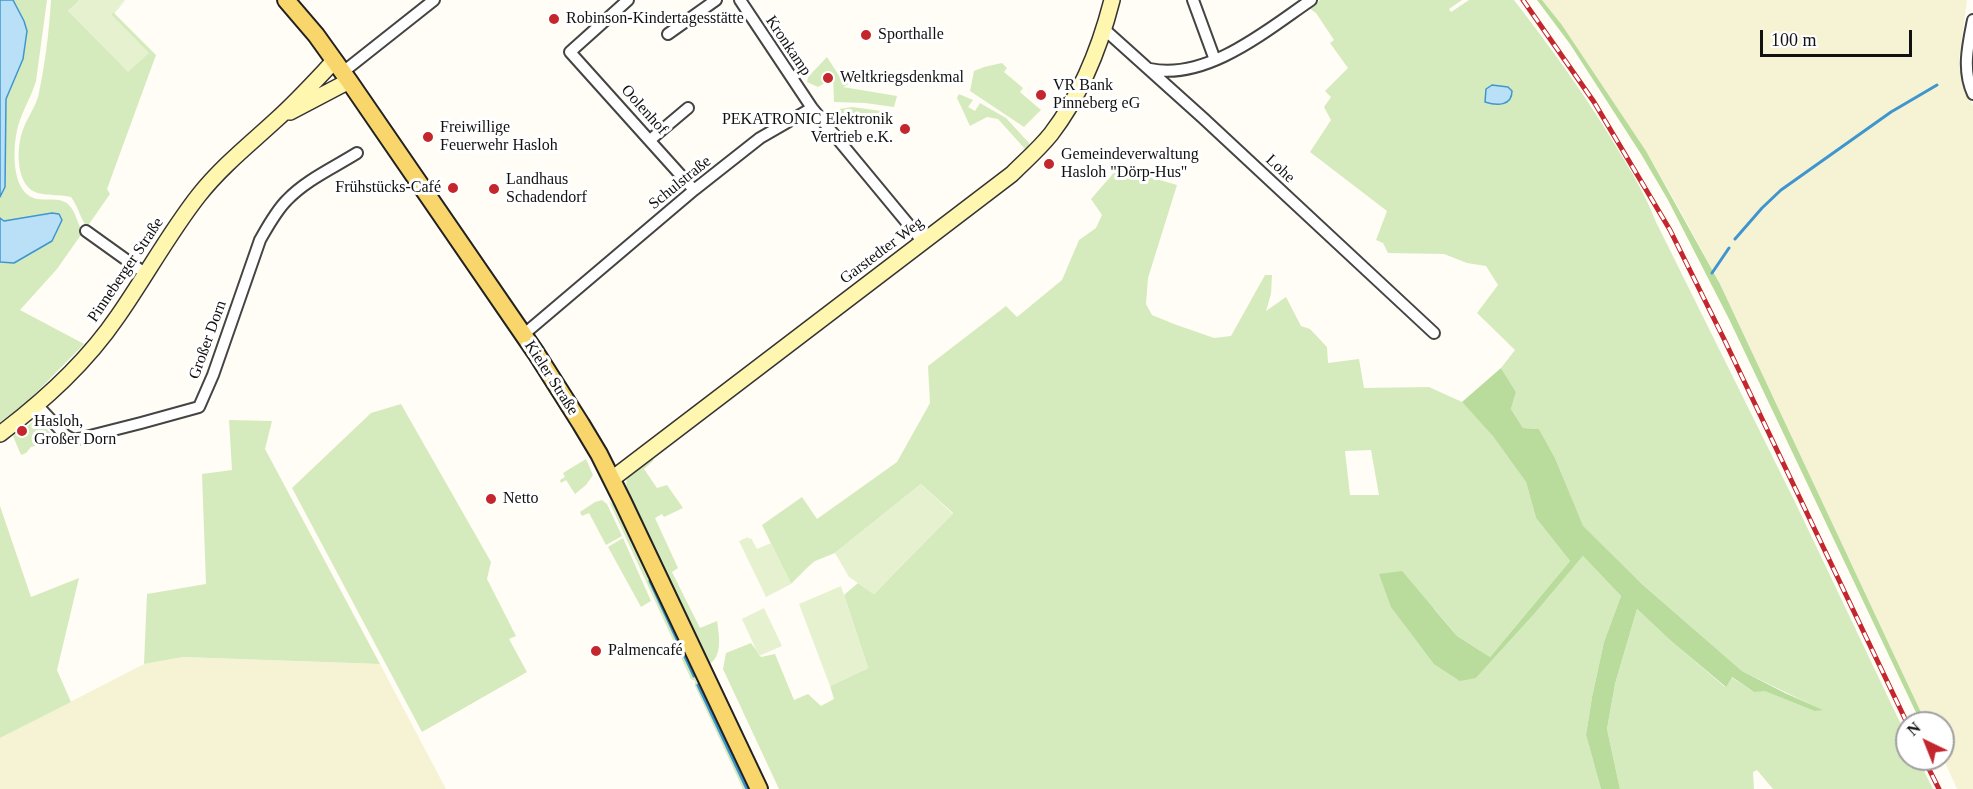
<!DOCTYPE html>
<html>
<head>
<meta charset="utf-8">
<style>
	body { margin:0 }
	#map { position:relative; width:1973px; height:789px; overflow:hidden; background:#fffdf5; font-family:"Times New Roman",serif }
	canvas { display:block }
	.north { position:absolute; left:1895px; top:711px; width:60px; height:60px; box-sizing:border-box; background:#fff; border:2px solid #a0a0a0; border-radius:50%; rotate:317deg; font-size:16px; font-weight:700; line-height:24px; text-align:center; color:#111 }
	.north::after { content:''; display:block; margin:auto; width:21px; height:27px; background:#c4262e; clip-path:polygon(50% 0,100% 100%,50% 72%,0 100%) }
	.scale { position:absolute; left:1760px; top:30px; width:152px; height:27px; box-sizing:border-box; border:3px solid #111; border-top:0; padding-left:8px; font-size:18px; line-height:21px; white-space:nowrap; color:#111; -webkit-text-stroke:4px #fff; paint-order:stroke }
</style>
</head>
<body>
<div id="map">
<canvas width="1973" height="789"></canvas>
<div class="north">N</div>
<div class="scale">100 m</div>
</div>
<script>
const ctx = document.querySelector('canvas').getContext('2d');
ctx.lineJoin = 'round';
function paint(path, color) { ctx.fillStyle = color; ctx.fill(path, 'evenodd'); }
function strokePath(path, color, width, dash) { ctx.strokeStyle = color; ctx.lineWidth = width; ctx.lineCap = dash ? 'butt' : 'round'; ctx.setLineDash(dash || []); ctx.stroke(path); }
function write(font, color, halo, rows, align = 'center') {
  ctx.font = font + ' "Times New Roman",serif'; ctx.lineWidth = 6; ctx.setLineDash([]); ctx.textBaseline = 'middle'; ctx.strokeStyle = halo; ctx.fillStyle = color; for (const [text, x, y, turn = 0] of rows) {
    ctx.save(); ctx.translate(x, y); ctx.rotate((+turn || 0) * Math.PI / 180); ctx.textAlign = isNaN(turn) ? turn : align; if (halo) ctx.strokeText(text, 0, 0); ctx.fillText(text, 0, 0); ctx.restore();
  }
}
paint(new Path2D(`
	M1542 0H1967L1959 60 1963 81 1973 106V789H1957L1943 758V723H1926L1720 284 1681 212 1646 151 1562 25Z
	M183 657 380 664 446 789H0V738L144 664Z`), '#f6f3d4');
paint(new Path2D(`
	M13 0H47L36 81C32 95 25 106 20 120 13 138 10 182 28 195 39 204 57 195 68 204 76 211 77 224 83 232L57 269 20 310 84 344 28 401 0 422V262L14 263 52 241 62 220 52 213 4 221 0 218V197L5 187 6 99 23 59 27 31 24 21Z
	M51 0H80L68 11 111 14 126 0 114 13 156 55 107 189 110 194 87 227C80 218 78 206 71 197 58 194 40 197 30 189 15 176 17 143 24 127 28 117 35 107 38 97 45 66 49 32 51 0Z
	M1320 0H1462L1449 9 1451 12 1469 0H1514C1551 48 1586 96 1617 148 1632 173 1646 196 1656 222L1796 504 1907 737V759H1918L1933 789H1773L1757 770 1753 772 1754 789H1620L1607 729 1615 684 1637 609 1671 641 1725 687 1731 677 1754 692 1765 690 1822 710 1742 671 1643 585 1582 526 1555 458 1539 429 1523 428 1511 409 1516 392 1501 368 1515 350 1477 313 1498 285 1486 266 1467 263 1444 254 1388 253 1383 243 1376 240 1387 211 1310 152 1331 120 1324 107 1331 97 1325 91 1348 68 1330 43 1334 40 1316 13 1309 8Z
	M827 57 840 77 849 84 843 87 897 96 894 107 865 103 834 102 833 76H824L822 79 825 83 818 87 807 82 808 77Z
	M1002 63 1007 68 1004 72 1023 88 1020 92 1041 110 1024 127 970 91 974 71 984 67Z
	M959 94 973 100 968 107 975 111 980 103 1006 118 1029 143V147L1026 150 998 119 987 117 970 126 957 98Z
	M852 107 889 112 834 118 827 111Z
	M1118 168 1177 185 1148 278 1146 304 1152 315 1174 324 1214 338 1231 336 1265 275H1272L1271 294 1266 311 1286 297 1301 326 1310 329 1327 347 1328 363 1359 359 1364 388 1429 387 1462 402 1493 435 1526 482 1536 518 1570 561 1490 657 1457 636 1433 607 1476 678 1536 612 1583 556 1621 596 1604 642 1592 697 1586 735 1601 789H779L723 669 726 653 751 643 761 657 775 654 794 700 808 694 821 706 834 699 830 686 868 668 844 595 858 583 874 594 953 513 921 484 835 553 815 561 809 566 791 584 762 525 802 497 817 519 897 462 930 403 928 366 1006 306 1017 317 1062 280 1079 240 1096 228 1102 215 1091 199ZM1371 450 1379 495H1350L1345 451Z
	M401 404 491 562 487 579 516 636 509 639 527 672 422 732 292 488 371 413Z
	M229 420 272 421 265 449 380 664 183 657 144 664 147 594 206 584 202 474 232 470Z
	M33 422C42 422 47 429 52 435L49 443 31 447 26 453 21 455 13 436Z
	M651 457 654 460 644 469 657 488 667 485 683 508 664 517 662 514 655 518 678 568 672 572 700 628 717 621C719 634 723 657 709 664L705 661 627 488C623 472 640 465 651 457Z
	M586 459 593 475 586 485 575 494 566 480 561 483 560 480 565 477 563 473Z
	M602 500 607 504 622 536 606 545 589 513 582 516 580 512 595 502Z
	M609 501 617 508 699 675 697 679 752 789H743L695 686V681L691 679Z
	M0 506 31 597 79 578 57 670 71 702 0 738Z
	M623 538 651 601 641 607 608 547Z`), '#d5ebbd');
paint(new Path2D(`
	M1537 0H1542L1562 25 1646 151 1720 284 1926 723H1921L1729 319 1668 200 1641 154 1570 44Z
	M1501 368 1516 392 1511 409 1523 428 1539 429 1555 458 1583 526 1643 585 1742 671 1785 693 1823 710 1815 711 1765 691 1754 692 1732 677 1726 687 1671 641 1637 609 1615 684 1607 729 1620 789H1601L1586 735 1592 697 1604 642 1621 596 1583 556 1536 612 1476 678 1460 681 1434 664 1391 607 1379 574 1402 571 1457 636 1490 657 1570 561 1536 518 1526 482 1493 436 1462 402Z`), '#b9dc9c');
paint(new Path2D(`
	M80 0H125L111 14 149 53 128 72 68 11Z
	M921 484 953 514 874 594 849 577 835 553Z
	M748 537 749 539 751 538 757 549 771 543 791 584 766 597 739 541Z
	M841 586 868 668 830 686 799 604Z
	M764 608 782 646 759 656 742 619Z`), '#e6f2cf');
const water = new Path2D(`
	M0 0H13L24 21 27 31 23 59 6 99 5 187 0 197Z
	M1492 85 1508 87 1512 91C1512 106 1497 106 1485 102L1486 89Z
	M52 213 59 214 62 220 52 241 14 263 0 262V218L4 221Z`);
paint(water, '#b9e0f7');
strokePath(water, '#3f96cf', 1.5);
strokePath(new Path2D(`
	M1735 239 1762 208 1781 190 1891 112 1937 85
	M1712 273 1729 248
	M650 581 694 676
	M698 685 747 789`), '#3f96cf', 3);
const street = new Path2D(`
	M628 0 570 52 694 190
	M740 0 812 108 923 242
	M1193 0 1215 60
	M1973 20C1968 45 1962 70 1973 94
	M1104 29 1203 118 1434 333
	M668 34 716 0
	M1150 69C1207 81 1267 30 1311 0
	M343 72 434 0
	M650 140 688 108
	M86 231 146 274
	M523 335 694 190 760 138 812 108
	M38 406 65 435 74 440 141 423 199 407 213 375 260 240C268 226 276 211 287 200 306 180 333 168 357 153`);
const secondary = new Path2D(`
	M290 112 349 81
	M0 434C45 400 86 363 118 316 146 276 169 233 199 195 222 166 250 144 277 119 297 101 316 80 334 61
	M612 479 1012 174C1025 161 1039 149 1051 134 1081 95 1100 47 1112 0`);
const primary = new Path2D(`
	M286 0 316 35 349 81 536 353 581 424 599 454 623 502 759 789`);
strokePath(street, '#444', 14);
strokePath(secondary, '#333', 18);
strokePath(primary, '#222', 20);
strokePath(street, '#fff', 10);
strokePath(secondary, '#fff6b0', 15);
strokePath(primary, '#f9d66b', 16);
const rail = new Path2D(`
	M1523 0 1594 102 1670 230 1724 339 1907 723
	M1924 759 1939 789`);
strokePath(rail, '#c4262e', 5);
strokePath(rail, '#fff', 3, [9]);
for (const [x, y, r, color] of [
	[554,19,6,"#c4262e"],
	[866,35,6,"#c4262e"],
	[828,78,6,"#c4262e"],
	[1041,95,6,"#c4262e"],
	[905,129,6,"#c4262e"],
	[428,137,6,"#c4262e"],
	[1049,164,6,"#c4262e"],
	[453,188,6,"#c4262e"],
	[494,189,6,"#c4262e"],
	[22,431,6,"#c4262e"],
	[491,499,6,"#c4262e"],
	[596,651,6,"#c4262e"]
]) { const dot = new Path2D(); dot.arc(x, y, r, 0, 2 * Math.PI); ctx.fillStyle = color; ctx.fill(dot); strokePath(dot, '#fff', 2); }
write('16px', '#111', '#fff', [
	["Robinson-Kindertagesstätte",566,19],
	["Sporthalle",878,35],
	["Weltkriegsdenkmal",840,78],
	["VR Bank",1053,86],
	["Pinneberg eG",1053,104],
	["PEKATRONIC Elektronik",893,120,"right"],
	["Vertrieb e.K.",893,138,"right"],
	["Freiwillige",440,128],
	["Feuerwehr Hasloh",440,146],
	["Gemeindeverwaltung",1061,155],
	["Hasloh \"Dörp-Hus\"",1061,173],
	["Landhaus",506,180],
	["Schadendorf",506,198],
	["Frühstücks-Café",441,188,"right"],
	["Hasloh,",34,422],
	["Großer Dorn",34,440],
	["Netto",503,499],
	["Palmencafé",608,651]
], 'left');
write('16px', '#111', '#fff', [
	["Kronkamp",788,46,56],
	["Oolenhof",644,110,48],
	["Lohe",1280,169,43],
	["Schulstraße",680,183,-39],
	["Garstedter Weg",882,251,-37],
	["Pinneberger Straße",126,270,-56],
	["Großer Dorn",208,340,-70],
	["Kieler Straße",551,378,57]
]);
</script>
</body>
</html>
